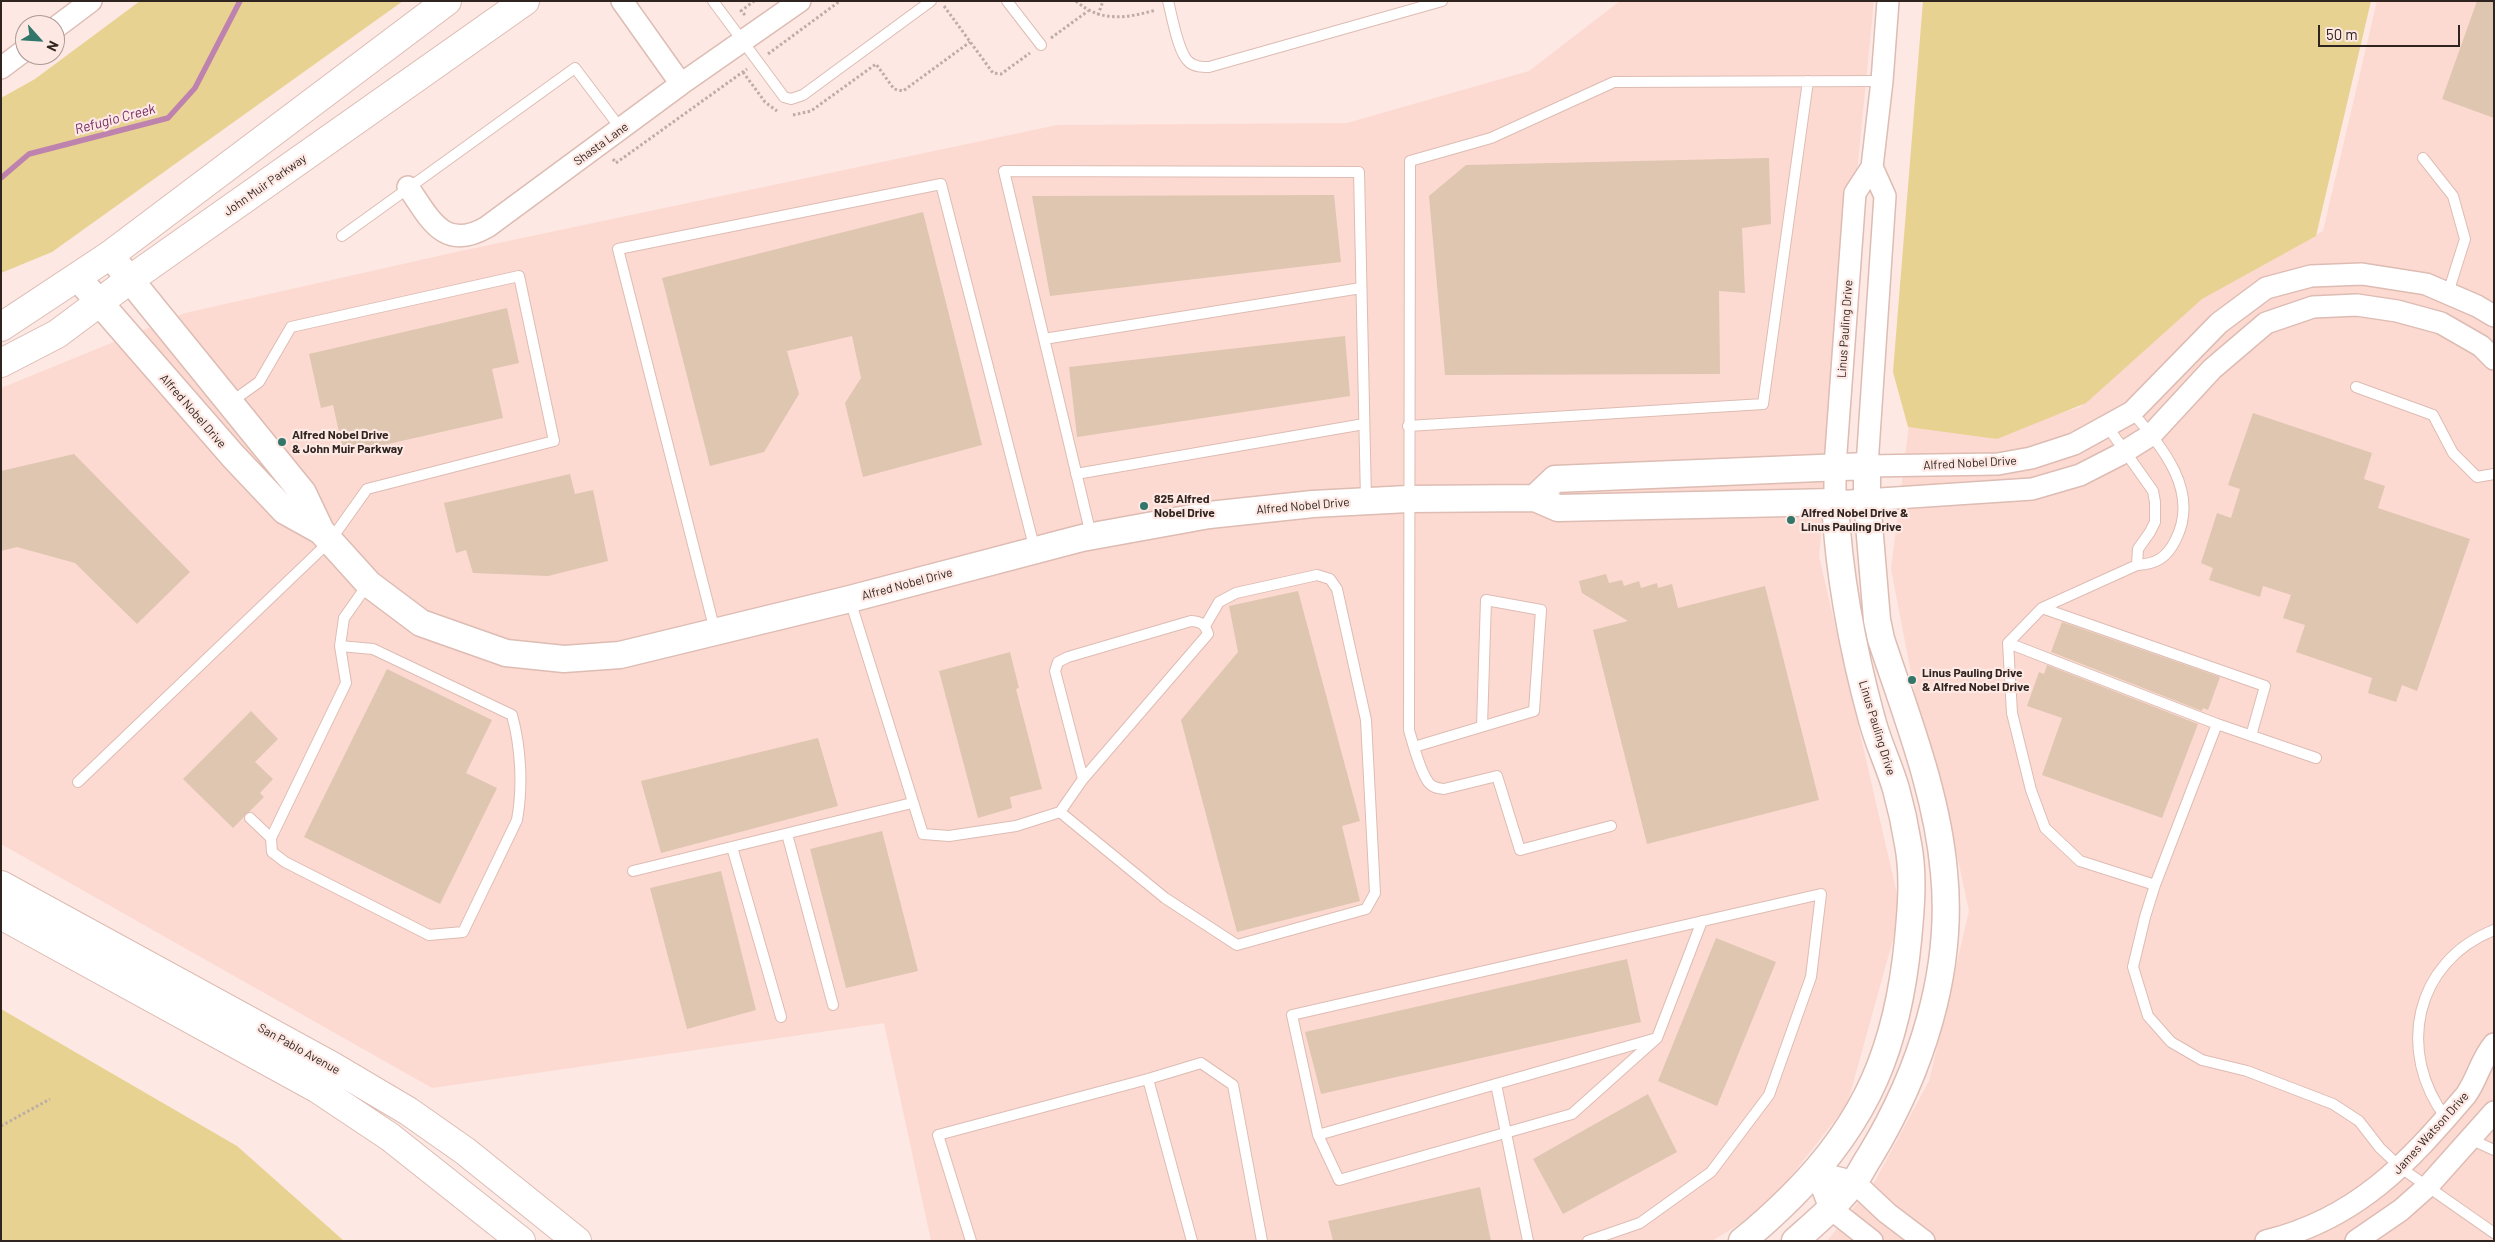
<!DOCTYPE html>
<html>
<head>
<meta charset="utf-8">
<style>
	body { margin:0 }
	#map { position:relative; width:2495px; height:1242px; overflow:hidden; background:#fde8e3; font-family:Barlow,sans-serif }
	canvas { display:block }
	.frame { position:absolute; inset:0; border:2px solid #302420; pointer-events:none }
	.north { position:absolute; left:15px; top:15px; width:50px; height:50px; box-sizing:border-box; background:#fde8e3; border:1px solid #ab9a95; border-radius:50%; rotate:116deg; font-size:14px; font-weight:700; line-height:20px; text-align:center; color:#302420 }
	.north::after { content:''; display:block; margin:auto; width:18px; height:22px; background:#32766a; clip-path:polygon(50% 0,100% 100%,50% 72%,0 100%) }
	.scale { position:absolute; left:2318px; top:25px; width:142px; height:22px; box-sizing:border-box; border:2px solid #302420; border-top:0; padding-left:6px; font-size:15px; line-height:18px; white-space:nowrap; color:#302420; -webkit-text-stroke:4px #fde8e3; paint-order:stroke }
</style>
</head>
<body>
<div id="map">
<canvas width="2495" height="1242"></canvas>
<div class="frame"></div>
<div class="north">N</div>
<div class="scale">50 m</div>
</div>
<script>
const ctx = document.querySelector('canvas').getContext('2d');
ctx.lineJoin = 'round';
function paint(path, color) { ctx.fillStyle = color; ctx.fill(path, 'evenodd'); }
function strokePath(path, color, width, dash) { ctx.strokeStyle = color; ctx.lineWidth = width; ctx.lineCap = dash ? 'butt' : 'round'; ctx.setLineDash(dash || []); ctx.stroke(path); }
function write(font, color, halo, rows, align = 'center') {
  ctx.font = font + ' Barlow,sans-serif'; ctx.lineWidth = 4.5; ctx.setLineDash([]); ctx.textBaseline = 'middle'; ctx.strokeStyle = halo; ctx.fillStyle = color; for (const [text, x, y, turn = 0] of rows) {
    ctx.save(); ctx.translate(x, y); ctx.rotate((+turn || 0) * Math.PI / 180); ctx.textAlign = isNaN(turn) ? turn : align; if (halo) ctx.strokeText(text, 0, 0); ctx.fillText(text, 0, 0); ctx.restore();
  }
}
paint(new Path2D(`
	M1620 1H1874L1819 556 1901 911 1847 1105 1766 1208 1712 1241H931L884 1023 432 1088 1 844V388L185 313 456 252 1057 125 1347 123 1529 71Z
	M2377 1H2494V1241H1827L1875 1181 1929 1081 1969 911 1944 795 1918 710 1891 569 1909 424 1993 434 2080 407 2200 297 2323 231Z`), '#fddad1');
paint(new Path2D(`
	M140 1H403L52 252 1 273V98L35 79Z
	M1923 1H2371L2316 236 2202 299 2086 403 1997 439 1908 427 1893 372Z
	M1 1009 237 1146 344 1241H1Z`), '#e7d291');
strokePath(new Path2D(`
	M1 178 29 154 168 118 195 88 240 1`), '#be82ae', 5.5);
paint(new Path2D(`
	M2477 1H2494V118L2442 99Z
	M1769 158 1771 224 1742 228 1745 293 1719 291 1720 374 1445 375 1429 196 1466 165Z
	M1334 195 1341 262 1050 296 1032 196Z
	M923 212 982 445 863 477 845 403 861 378 852 336 787 351 799 394 764 452 710 466 662 278Z
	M507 308 519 363 492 369 503 418 344 454 333 405 321 408 309 354Z
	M1345 336 1350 396 1077 437 1069 367Z
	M2253 413 2372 453 2364 479 2385 486 2378 508 2470 539 2417 691 2402 685 2396 702 2368 693 2372 678 2296 652 2305 625 2283 618 2291 595 2263 586 2260 597 2209 580 2213 568 2201 563 2217 513 2231 518 2240 489 2228 485Z
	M74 454 190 572 137 624 75 563 17 547 1 551V471Z
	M570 474 575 494 593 490 608 561 548 576 473 573 466 550 456 553 444 503Z
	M1606 574 1609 583 1622 580 1624 586 1639 581 1641 588 1657 583 1658 588 1672 584 1678 608 1765 586 1819 800 1647 844 1593 630 1628 621 1582 593 1579 581Z
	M1298 591 1360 821 1342 826 1360 901 1237 932 1181 720 1238 652 1229 606Z
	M2062 622 2220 677 2208 710 2203 708 2202 711 2051 652Z
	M1010 652 1019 688 1016 689 1042 789 1010 797 1012 808 978 818 939 671Z
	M2047 665 2198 724 2162 818 2042 775 2062 718 2027 706 2039 672 2044 674Z
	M387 669 492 720 466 773 497 788 440 904 304 837Z
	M251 711 278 739 255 762 273 779 260 793 264 797 233 828 183 779Z
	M818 738 838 806 661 853 641 781Z
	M882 831 918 971 846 988 810 849Z
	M721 871 756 1010 687 1029 650 888Z
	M1716 938 1776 962 1717 1106 1658 1081Z
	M1627 959 1641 1022 1321 1094 1305 1032Z
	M1648 1094 1677 1152 1563 1214 1533 1159Z
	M1480 1187 1491 1241H1333L1328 1221Z`), '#dfc6b0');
const service = new Path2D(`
	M713 1 784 97 791 99 803 95 931 1
	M1007 1 1041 45
	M1168 1C1172 16 1178 53 1189 62 1195 67 1202 67 1209 67L1442 1
	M2423 158 2453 196 2465 239 2448 293
	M342 236 575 68 621 129
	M1044 339 1361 288
	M2356 387 2433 415 2453 453 2477 477 2494 474
	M1408 426 1763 404 1808 81
	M2107 426 2153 491 2155 502V522L2150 532 2138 549 2137 565C2156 564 2167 558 2176 539 2200 491 2162 447 2132 412
	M1076 474 1364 424
	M1091 535 1004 171 1359 172 1366 500
	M2137 565 2042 608 2008 643 2012 713 2031 790 2045 828 2080 861 2155 885 2145 917 2133 967 2148 1016 2171 1042 2202 1060 2247 1071 2333 1104 2359 1121 2380 1148 2401 1168 2494 1233
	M850 600 923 834 949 836 1016 826 1060 812 1083 779 1208 634C1205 624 1202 622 1191 621L1068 657 1058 662 1055 671 1083 779
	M2042 608 2265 686 2251 736
	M715 631 618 249 941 184 1035 550
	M2008 643 2217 724 2155 885
	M340 646 373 649 512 715C521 748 523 786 517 820L463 932 429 935 285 862 272 852 271 838 346 683Z
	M340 646 344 618 368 584
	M2217 724 2316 758
	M1414 747 1534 711 1541 610 1486 600 1482 726
	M78 782 330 541 367 489 554 441 519 276 291 327 259 382 231 402
	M1060 812 1165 898 1237 945 1366 909 1375 893 1366 720 1337 589 1330 579 1317 575 1236 593 1219 602 1205 626
	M250 818 271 838
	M1611 826 1520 850 1497 776 1444 789C1438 788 1433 788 1429 783 1420 772 1413 744 1409 730L1410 161 1491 138 1614 82 1882 81
	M787 834 833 1005
	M732 847 781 1017
	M633 871 912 803
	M1657 1038 1702 921
	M1496 1084 1528 1241
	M2446 1118C2396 1052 2414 962 2494 930
	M1318 1135 1339 1180 1572 1114 1657 1038 1318 1135 1292 1015 1821 894 1811 977 1769 1095 1711 1172 1640 1223 1588 1241
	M2470 1139 2494 1150
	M971 1241 938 1135 1148 1079
	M1192 1241 1148 1079 1201 1063 1233 1085 1262 1241`);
const minor = new Path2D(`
	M622 1 681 84
	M1888 1 1882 81 1872 167 1855 193 1835 466V502L2032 489 2080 475 2119 455 2151 435 2212 369 2266 323 2313 307 2357 305 2397 311 2441 323 2481 346 2494 359
	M55 28 91 1
	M1 68 25 50
	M1872 167 1885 196 1867 466 1998 464 2031 458 2074 444 2132 412 2219 323 2266 288 2311 276 2362 274 2426 284 2477 306 2494 316
	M408 187C430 219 444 252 487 227L681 84 800 1
	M1816 1172 1854 1182 1887 1213 1924 1241
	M1816 1172 1830 1208 1872 1241
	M2266 1241C2357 1219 2408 1163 2466 1095 2478 1078 2480 1061 2494 1044
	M2356 1241 2401 1210 2428 1186 2494 1112`);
const tertiary = new Path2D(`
	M110 255 303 493 321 531
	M78 278 233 456 285 511 321 531 369 584 421 623 506 653 564 659 620 655 850 599 1082 538 1209 515 1313 504 1408 499 1535 498 1558 508 1835 502C1839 578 1852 647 1872 720 1878 743 1889 765 1896 789 1901 807 1905 825 1908 844 1914 875 1911 909 1908 940 1898 1045 1868 1120 1793 1195 1777 1211 1760 1227 1742 1241
	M1535 498 1555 479 1867 466V500L1877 620 1881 639C1906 715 1937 792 1944 872 1954 971 1921 1072 1870 1156 1864 1165 1860 1174 1854 1182 1838 1204 1815 1223 1795 1241`);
const secondary = new Path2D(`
	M1 327 110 255 447 1
	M1 363 57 334 128 281 525 1
	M1 885 332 1066 408 1111 465 1151 577 1241
	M1 915 318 1089 390 1137 521 1241`);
strokePath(service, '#ddbcb3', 12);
strokePath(minor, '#ddbcb3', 24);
strokePath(tertiary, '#ddbcb3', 29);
strokePath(secondary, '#ddbcb3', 30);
strokePath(new Path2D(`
	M1076 1C1101 23 1127 18 1156 10
	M944 6 993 73 1001 74 1030 53
	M745 15 741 11 754 1
	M1098 15 1103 1
	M1051 38 1088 11
	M768 54 840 1
	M743 72 765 102 777 111
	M793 115 811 111 876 64 894 89 903 91 970 42
	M613 159 616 163 747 69
	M1 1126 50 1099`), '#beaca7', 3, [2.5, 2.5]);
strokePath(service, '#fff', 10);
strokePath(minor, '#fff', 21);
strokePath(tertiary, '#fff', 26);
strokePath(secondary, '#fff', 28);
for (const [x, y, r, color] of [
	[282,442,5,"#32766a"],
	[1144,506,5,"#32766a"],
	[1791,520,5,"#32766a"],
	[1912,680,5,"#32766a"]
]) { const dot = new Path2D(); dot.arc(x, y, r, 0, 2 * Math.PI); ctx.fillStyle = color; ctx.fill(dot); strokePath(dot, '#fde8e3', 2); }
write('12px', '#302420', '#fde8e3', [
	["Shasta Lane",601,144,-36],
	["John Muir Parkway",265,185,-35],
	["Linus Pauling Drive",1845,329,-86],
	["Alfred Nobel Drive",193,411,49],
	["Alfred Nobel Drive",1970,463,-3],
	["Alfred Nobel Drive",1303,506,-5],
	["Alfred Nobel Drive",907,584,-15],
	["Linus Pauling Drive",1877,728,73],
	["San Pablo Avenue",299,1049,29],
	["James Watson Drive",2431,1133,-48]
]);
write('bold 12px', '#302420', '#fde8e3', [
	["Alfred Nobel Drive",292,435],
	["& John Muir Parkway",292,449],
	["825 Alfred",1154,499],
	["Nobel Drive",1154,513],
	["Alfred Nobel Drive &",1801,513],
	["Linus Pauling Drive",1801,527],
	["Linus Pauling Drive",1922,673],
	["& Alfred Nobel Drive",1922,687]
], 'left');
write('italic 14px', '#772e68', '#fde8e3', [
	["Refugio Creek",115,119,-15]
]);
</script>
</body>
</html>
